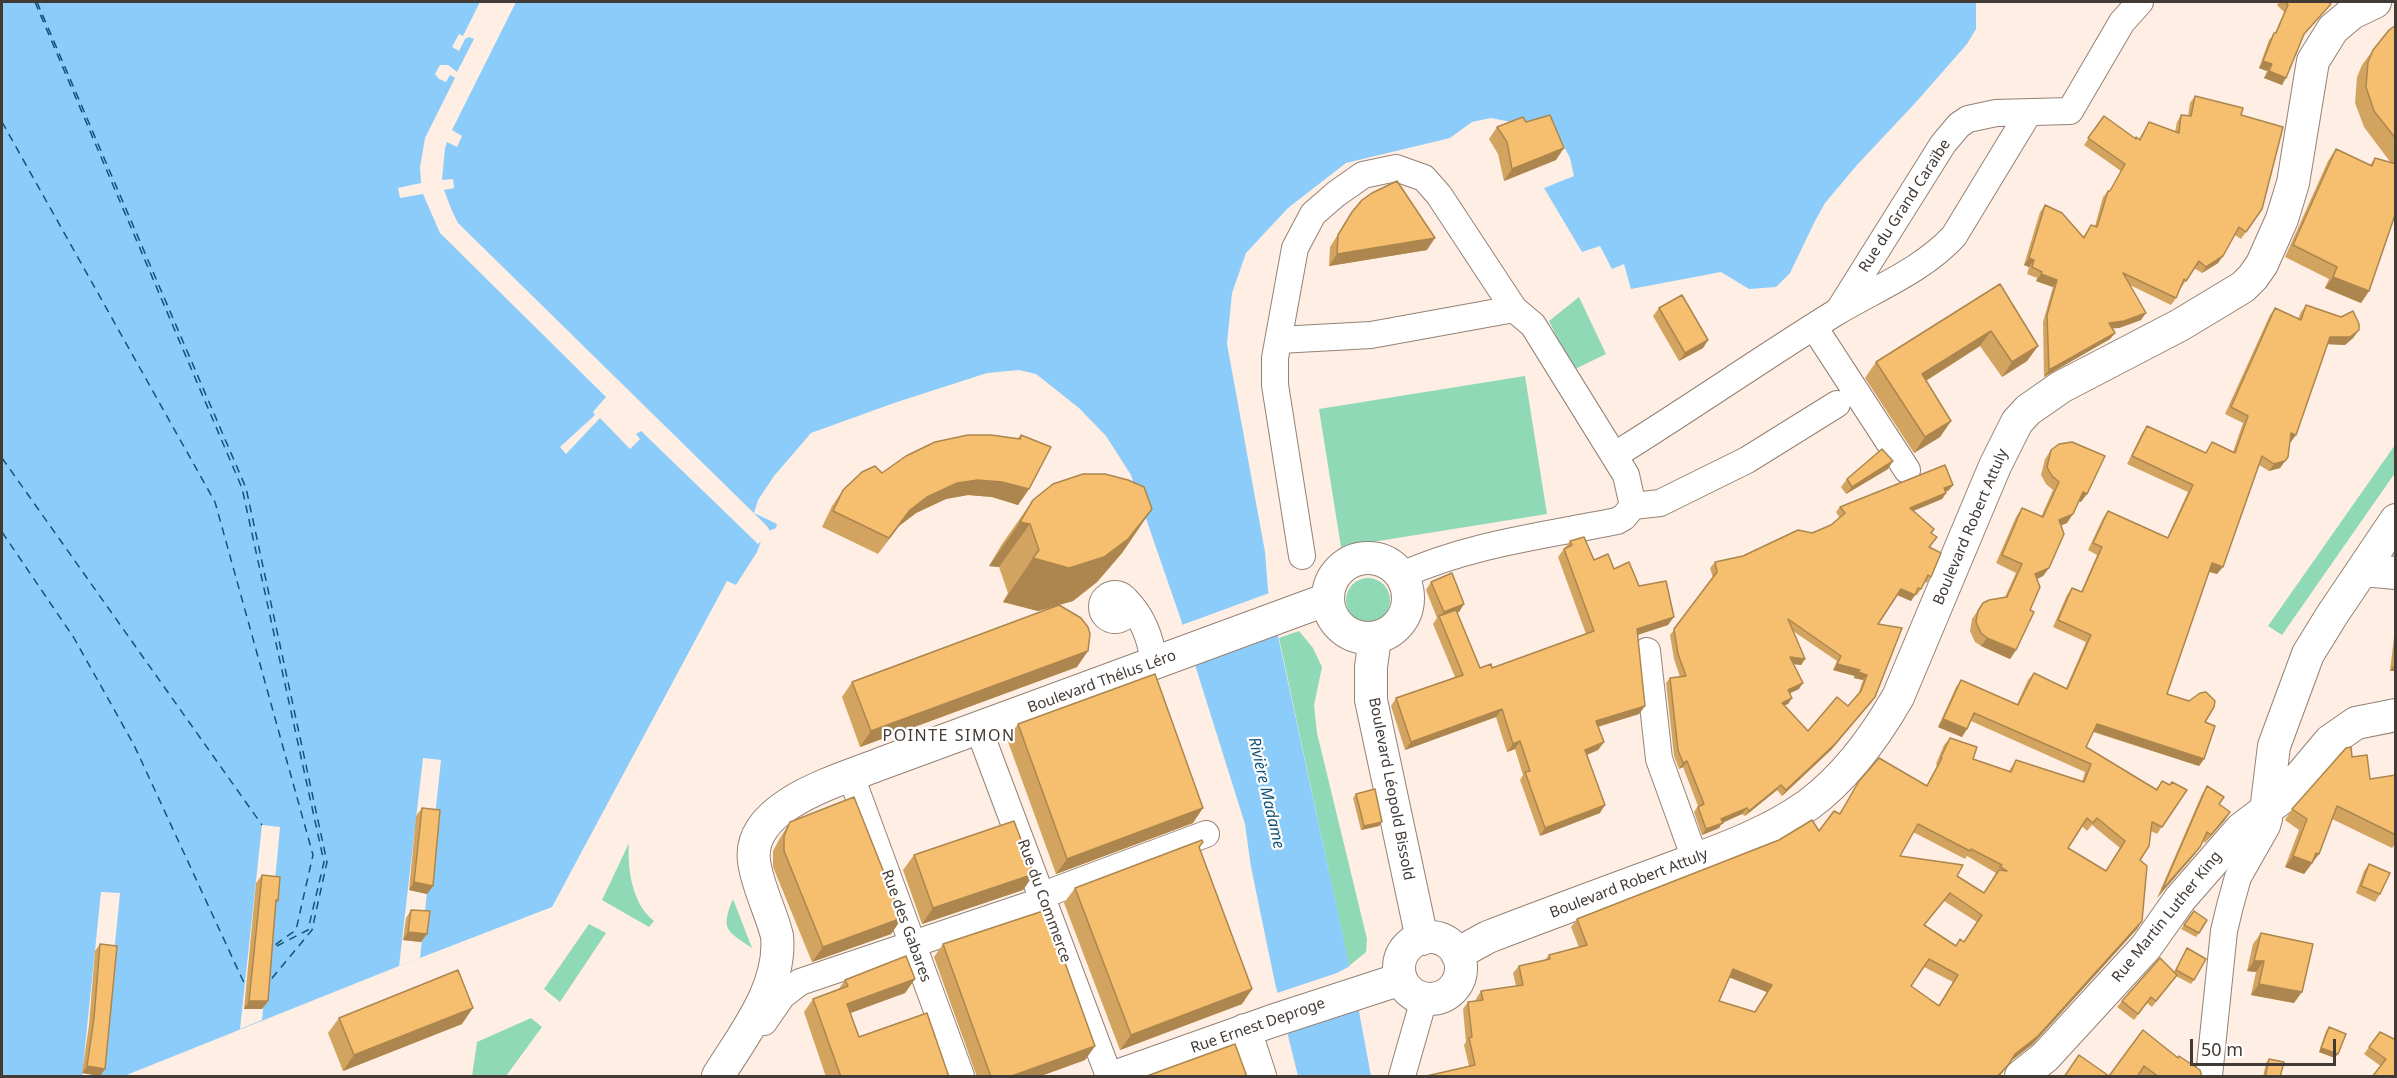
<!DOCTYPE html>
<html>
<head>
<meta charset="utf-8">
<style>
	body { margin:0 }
	#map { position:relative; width:2397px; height:1078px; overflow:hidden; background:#feeee3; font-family:"Noto Sans",sans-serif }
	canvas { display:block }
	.frame { position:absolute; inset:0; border:3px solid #423a35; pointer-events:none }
	.scale { position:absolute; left:2190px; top:1039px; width:146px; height:27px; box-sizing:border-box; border:3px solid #423a35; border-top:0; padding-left:8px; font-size:18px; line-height:21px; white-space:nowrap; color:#423a35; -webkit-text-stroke:4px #fff; paint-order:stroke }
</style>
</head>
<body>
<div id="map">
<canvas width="2397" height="1078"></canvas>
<div class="frame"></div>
<div class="scale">50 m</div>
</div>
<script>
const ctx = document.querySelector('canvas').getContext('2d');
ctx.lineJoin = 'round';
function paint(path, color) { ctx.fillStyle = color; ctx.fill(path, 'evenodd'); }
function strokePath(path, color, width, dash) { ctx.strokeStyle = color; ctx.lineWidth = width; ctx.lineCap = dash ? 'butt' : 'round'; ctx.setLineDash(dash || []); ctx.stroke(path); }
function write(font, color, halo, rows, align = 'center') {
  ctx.font = font + ' "Noto Sans",sans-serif'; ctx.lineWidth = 4.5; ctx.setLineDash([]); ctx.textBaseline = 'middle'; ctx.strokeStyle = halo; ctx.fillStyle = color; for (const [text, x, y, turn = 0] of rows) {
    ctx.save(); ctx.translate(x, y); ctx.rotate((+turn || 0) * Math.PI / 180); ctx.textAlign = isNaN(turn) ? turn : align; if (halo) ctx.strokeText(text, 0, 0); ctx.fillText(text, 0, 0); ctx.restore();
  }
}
paint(new Path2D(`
	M1579 297 1606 354 1573 370 1549 321Z
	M1525 376 1547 514 1341 547 1319 409Z
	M2395 445V473L2282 635 2268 626Z
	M1346 600a22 22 0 1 1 44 0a22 22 0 1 1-44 0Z
	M1299 631 1313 648 1322 667 1314 705 1317 733 1367 939 1366 952 1349 966 1279 638Z
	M629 843C627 868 632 904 654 921L649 927 602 900Z
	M733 899 752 948C727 931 720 930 733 899Z
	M589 924 606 933 560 1002 544 989Z
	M531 1018 542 1027 506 1076H472L477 1042Z`), '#90d9b7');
paint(new Path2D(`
	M2 2H1976V29L1967 44 1917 101 1857 165 1825 203 1815 221 1790 273 1776 287 1749 289 1721 272 1631 289 1624 264 1612 269 1600 246 1582 252 1544 188 1574 176 1570 158 1556 131 1491 118 1472 122 1450 138 1346 163 1288 208 1246 253 1232 293 1227 344 1265 552 1268 590 1358 1006 1371 1076H1298L1275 983 1251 867 1245 824 1180 617 1131 475 1106 436 1079 408 1036 374 1019 370 987 373 894 403 811 433 774 476 758 500 754 513 777 524 776 528 764 533 757 552 736 585 727 581 552 907 399 966 124 1076H2Z`), '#8bccfa');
paint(new Path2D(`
	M480 2H516L452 130 462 136 457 147 447 142 445 148 442 180 453 179 454 188 444 190 452 211 458 223 767 526 771 533 758 544 641 431 636 434 640 439 630 449 600 418 566 454 560 447 595 415 593 412 606 397 440 233 423 194 400 198 398 188 421 183 420 167 425 138 455 78 450 75 446 82 439 79 435 74 440 65H448L457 72 474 39 469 37 465 39 459 51 452 47 459 34 463 36Z
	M1272 592 1281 633 1192 666 1179 626Z
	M423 758 441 760 420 958 399 966Z
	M262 825 280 827 262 1020 240 1029Z
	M101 892 120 893 104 1053 100 1076H82Z
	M1352 965 1361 1007 1284 1035 1274 994 1337 973Z`), '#feeee3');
strokePath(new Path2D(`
	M35 2 242 488 324 862 308 930 271 949
	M37 2 246 488 327 862 312 930 268 983
	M2 122 215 502 313 855 296 930 272 947
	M2 458 262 825
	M2 532 74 638 134 745 245 985`), '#145379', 1.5, [8, 6]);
const minor = new Path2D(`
	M1839 310 1943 144 1959 125 1968 119 1996 113 2070 111 2122 22 2140 2
	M1814 327 1907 470
	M1279 340 1371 335 1514 309
	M1615 455C1689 409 1761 359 1835 313 1875 289 1923 270 1954 236L2028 114
	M1633 506 1660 503 1747 460 1837 404
	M1302 556 1275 385V358L1295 248 1313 214 1336 194 1363 175 1396 168 1424 178 1439 195 1514 309 1533 325 1626 475 1633 506 1624 517 1617 521C1542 536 1472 544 1402 575
	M1102 607a13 13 0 1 1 26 0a13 13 0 1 1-26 0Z
	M1126 600C1143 617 1151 639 1154 663
	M1647 651 1659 759 1695 859
	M978 727 1109 1076
	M851 776 961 1076
	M1043 895 1206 834
	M764 1022 782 996 800 982 1044 900
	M1402 1076 1424 999
	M2209 1076 2224 931 2230 906 2238 877 2267 826 2269 819 2266 811`);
const major = new Path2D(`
	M1328 598a40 40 0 1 1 80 0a40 40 0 1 1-80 0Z
	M2363 570 2396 573
	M1375 638 1371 667V700L1422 939
	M2266 811 2274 746 2308 654 2332 615 2396 520
	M1399 968a31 31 0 1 1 62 0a31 31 0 1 1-62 0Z
	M1457 954 1488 937C1545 915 1602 894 1659 873 1709 854 1763 837 1808 805 1846 777 1875 737 1898 697L1995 466 2017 422 2028 410 2061 387 2180 325 2243 287 2253 277 2262 264 2282 219 2293 183 2313 61 2333 29 2352 13 2375 2
	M1245 1030 1260 1076
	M718 1076C744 1034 782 987 777 936 771 911 757 886 754 861 747 805 840 780 880 764L1328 599
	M1117 1076 1272 1021 1401 979
	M2021 1076 2045 1057 2146 947 2180 899 2241 829 2283 797 2330 741 2356 723 2396 715`);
strokePath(minor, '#948275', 28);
strokePath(major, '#948275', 34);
strokePath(minor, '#fff', 26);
strokePath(major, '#fff', 32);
paint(new Path2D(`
	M2279 2H2328L2326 10 2303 36 2282 85 2264 78 2267 71 2259 68 2269 40 2275 33 2284 12 2277 5Z
	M2396 25V212L2369 291 2361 303 2325 288 2329 279 2285 257 2328 161 2336 149 2370 165 2375 158 2391 163 2364 127 2355 103 2357 77 2362 65 2373 50Z
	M2195 96 2241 115 2262 209 2241 239 2235 235 2218 263 2202 273 2194 268 2181 288 2180 287 2176 298 2171 305 2130 285 2141 320 2119 328H2113L2115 333 2110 339 2044 377 2043 322 2053 287 2036 281 2037 278 2027 274 2029 267 2024 265 2040 212 2045 205 2083 237 2091 225 2095 226 2103 197 2108 191H2110L2121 171 2084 145 2104 116 2136 139H2139L2149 122 2175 132 2177 122 2181 115 2188 116 2190 103Z
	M1497 127 1556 160 1504 181 1498 154 1489 139Z
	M1352 212 1427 250 1329 266 1330 247Z
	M2000 284 2038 346 2027 361 2002 377 1980 346 1926 381 1951 421 1940 437 1914 453 1865 378 1876 362Z
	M2306 305 2359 330 2353 338 2345 345 2327 344 2296 435 2290 442 2288 457 2280 468 2269 471 2259 465 2217 574 2209 572 2167 694 2205 722 2204 759 2199 766 2093 732 2086 747 2156 789 2162 781 2170 785 2187 790 2157 834 2151 831 2140 860 2142 921 2137 929 2033 1044 2011 1061 2004 1071 1999 1077H1422L1469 1066 1464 1045 1466 1042 1463 1009 1468 1002 1476 1001V999L1481 991 1516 986 1513 973 1519 966 1545 960 1549 955 1579 947 1571 927 1577 919 1819 831 1839 814 1859 781 1926 786 1937 766 1936 764 1944 745 1950 738 1973 759 2009 771 2016 760 2082 782 2085 772 1971 721 1962 737 1938 727 1956 687 1961 680 2017 704 2028 680 2034 673 2066 688 2086 642 2053 627 2067 595 2072 588 2081 592 2097 555 2088 550 2103 518 2108 511 2167 538 2188 492 2127 464 2142 433 2147 426 2205 453 2212 442 2233 452 2243 423 2225 414 2270 315 2275 308 2298 319 2301 312ZM2092 825 2120 848 2106 871 2068 848 2082 826 2087 831ZM1913 832 1965 859 1967 856 1996 873 1984 893 1957 876 1900 856ZM1944 901 1977 922 1964 942 1960 939 1955 946 1924 926ZM1924 967 1953 982 1939 1005 1911 986ZM1730 977 1767 992 1755 1012 1719 1001Z
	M1659 308 1708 340 1703 348 1679 361 1653 316Z
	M1021 435 1029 489 1018 505 992 497 968 495 946 499 916 513 899 526 878 554 822 527 832 506 843 490 882 473 1018 438Z
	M2051 450 2081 502 2079 501 2067 523 2061 525 2049 568 2043 576 2037 579 2030 610 2016 650 2010 659 1981 646 1975 642 1970 631 1972 619 1983 603 2005 597 2016 573 1996 563 2016 517 2022 508 2041 517 2053 490 2046 484 2041 475 2045 459Z
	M1888 469 1846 494 1841 487 1847 479Z
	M1953 485 1949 490 1946 492V493L1942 499 1913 511 1931 533 1937 537 1930 547 1931 577 1927 583 1925 582 1921 589 1917 595 1915 594 1911 601 1897 595 1878 624 1875 697 1871 703 1831 750 1782 796 1777 790 1745 816 1742 814 1722 823 1719 828 1702 835 1694 812 1698 806 1683 767 1679 769 1674 756 1666 683 1670 678 1680 677 1674 659 1670 635 1713 578 1710 568 1715 562 1743 556 1812 533 1831 525 1840 518 1836 512 1840 507ZM1793 631 1837 661 1833 670 1855 676 1854 678 1863 680 1858 695 1848 706 1808 731 1784 705 1788 704 1792 698 1790 693 1799 689 1793 664 1801 665 1805 659Z
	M1033 500 1152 509 1122 553 1097 582 1073 601 1059 605 1077 667 860 747 842 697 852 682 1057 606 1038 611 1003 602 1008 593 999 567 989 566 1002 544Z
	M1570 541 1594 560 1614 569 1639 586 1668 625 1637 635 1645 706 1639 714 1598 727 1604 742 1598 750 1587 755 1600 813 1540 836 1520 780 1523 775 1515 749 1507 752 1496 717 1405 750 1391 706 1396 698 1455 677 1433 624 1437 618 1426 590 1431 582 1464 604 1459 612H1457L1480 668H1492L1586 634 1558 557Z
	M2396 635V671H2390L2394 637Z
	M1018 724 1193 823 1056 874 1007 739Z
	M2352 757 2370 779 2396 775V843L2392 848 2332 819 2311 865 2304 874 2285 867 2299 830 2285 820 2292 809Z
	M2207 786 2219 804 2225 820 2205 843 2203 841 2200 847 2195 854 2157 898 2202 794Z
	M1356 794 1379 826 1361 830 1353 798Z
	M422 808 433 886 427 894 409 890 416 816Z
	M790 822 902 918 891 934 812 962 773 867V851L780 838Z
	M1203 842 1199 848 1252 989 1242 1004 1120 1050 1064 903 1075 888Z
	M914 855 1034 874 1023 890 922 924 903 870Z
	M2369 864 2380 894 2375 902 2356 893 2364 871Z
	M262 875 276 904 268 1001 262 1009H244L256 883Z
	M411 910 427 934 421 942 403 940 406 918Z
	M2194 911 2199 933 2196 937 2181 929Z
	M2261 933 2294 1003 2251 995 2256 972 2247 971 2253 944Z
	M100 944 105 1069 100 1076 82 1073 89 1025 95 951Z
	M943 944 1095 1046 1085 1060 1038 1077H977L934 957Z
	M2187 948 2194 980 2191 984 2176 976 2152 1007 2147 1003 2134 1020 2117 1007 2122 1001 2174 972Z
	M915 979 905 993 850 1013 859 1037 949 1077H826L804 1012 813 999 838 990 845 980Z
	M339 1018 462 1024 343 1071 328 1033Z
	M2329 1027 2335 1058 2319 1052 2326 1031Z
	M2143 1030 2202 1076 2143 1077 2139 1074 2109 1076Z
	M2380 1032 2396 1077 2364 1054Z
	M2269 1059 2280 1077H2263L2266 1063Z`), '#d3a45f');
paint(new Path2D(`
	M2263 61 2272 64 2267 71 2259 68Z
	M2269 71 2286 78 2282 85 2264 78Z
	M1564 148 1556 160 1504 181 1512 169Z
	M1435 238 1427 250 1329 266 1337 254Z
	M2223 256 2218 263 2202 273 2206 267Z
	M2029 258 2034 260 2029 267 2024 265Z
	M2041 274 2057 280 2053 287 2036 281Z
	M2333 277 2369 291 2361 303 2325 288Z
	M2146 313 2141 320 2119 328 2105 329 2109 323Z
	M2359 330 2353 338 2345 345 2325 344 2330 337Z
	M1991 331 1980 346 1911 390 1922 374Z
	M2115 333 2110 339 2044 377 2049 370Z
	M1708 340 1703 348 1679 361 1685 353Z
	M2038 346 2027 361 2002 377 2012 362Z
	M1951 421 1940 437 1914 453 1925 437Z
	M2291 433 2296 435 2291 442 2286 441Z
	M1893 461 1888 469 1846 494 1852 487Z
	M2285 461 2280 468 2269 471 2274 464Z
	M978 480 1002 482 1029 489 1018 505 992 497 968 495 946 499 916 513 899 526 878 554 910 510 927 497 957 483Z
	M1953 485 1949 490 1940 494 1944 488Z
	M2083 492 2087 494 2081 502 2077 501Z
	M1946 493 1942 499 1906 514 1910 508Z
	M1152 509 1122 553 1097 582 1073 601 1038 611 1003 602 1033 558Z
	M2073 514 2067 523 2053 529 2059 520Z
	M1020 522 1030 524 999 567 989 566Z
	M2212 563 2223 567 2217 574 2207 571Z
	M2049 568 2043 576 2029 583 2035 574Z
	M1901 589 1915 595 1911 601 1897 595Z
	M1464 604 1459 612 1440 619 1439 618 1444 612Z
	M1674 617 1668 625 1631 637 1637 629Z
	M1987 638 2016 650 2010 659 1981 646Z
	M1088 651 1077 667 860 747 871 731Z
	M1790 657 1805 659 1801 665 1786 663Z
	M1837 664 1860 670 1867 675 1863 680 1854 678 1855 676 1833 670Z
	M2395 664H2396V671H2390Z
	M1803 683 1799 689 1784 696 1788 690Z
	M1875 697 1831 750 1782 796 1786 790Z
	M1792 698 1788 704 1778 708 1782 703Z
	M1645 706 1639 714 1590 729 1596 721Z
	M1502 709 1496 717 1405 750 1411 742Z
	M1943 719 1967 729 1962 737 1938 727Z
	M2097 724 2204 759 2199 766 2092 731Z
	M1520 741 1515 749 1507 752 1513 744Z
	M1604 742 1598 750 1579 758 1585 750Z
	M1687 761 1683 767 1679 769 1683 763Z
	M1781 785 1777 790 1745 816 1749 811Z
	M1605 805 1600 813 1540 836 1545 828Z
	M1203 808 1193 823 1056 874 1067 859Z
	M1747 808 1742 814 1722 823 1719 828 1702 835 1706 829 1721 819Z
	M2230 812 2225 820 2205 843 2211 835Z
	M1382 822 1379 826 1361 830 1364 826Z
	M2200 847 2195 854 2157 898 2162 890Z
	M2316 853 2319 854 2304 874 2285 867 2293 856Z
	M1034 874 1023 890 922 924 933 908Z
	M414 882 433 886 427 894 409 890Z
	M902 918 891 934 812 962 823 947Z
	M2142 921 2137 929 2033 1044 2010 1062 2015 1054Z
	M408 932 427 934 421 942 403 940Z
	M2254 961H2264L2256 972 2247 971Z
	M1733 969 1772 985 1767 992 1728 977Z
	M915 979 905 993 837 1018 847 1004Z
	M2259 984 2302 992 2294 1003 2251 995Z
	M1252 989 1242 1004 1120 1050 1131 1035Z
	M249 1001H268L262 1009H244Z
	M473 1008 462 1024 343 1071 354 1055Z
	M1095 1046 1085 1060 1038 1077H1009Z
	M2321 1048 2338 1054 2335 1058 2319 1052Z
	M87 1066 105 1069 100 1076 82 1073Z`), '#ac864e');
const building = new Path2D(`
	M2285 2H2328L2331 4 2304 34 2286 78 2269 71 2272 64 2263 61 2274 33H2276L2288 5Z
	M2396 25V139L2374 111 2366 87 2368 62 2373 50 2389 30Z
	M2195 96 2243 108 2241 115 2283 127 2262 209 2246 232 2239 227 2223 256 2206 267 2199 261 2186 281 2184 279 2176 298 2123 273 2146 313 2124 321 2109 323 2115 333 2049 370 2047 315 2057 280 2041 274 2042 272 2032 267 2034 260 2029 258 2045 205 2062 213 2084 238 2091 225 2097 227 2108 191H2110L2125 164 2088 138 2104 116 2136 139V137L2140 140 2149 122 2179 133 2181 115 2191 116Z
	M1550 115 1564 148 1512 169 1507 142 1497 127 1523 117 1526 122Z
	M2336 149 2372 166 2375 158 2396 164V212L2369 291 2333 277 2337 267 2293 245Z
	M1397 181 1435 238 1337 254 1338 235 1352 212 1362 200 1372 193Z
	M2000 284 2038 346 2012 362 1991 331 1922 374 1951 421 1925 437 1876 362Z
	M1682 295 1708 340 1685 353 1659 308Z
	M2306 305 2341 317 2353 311 2359 324V330L2350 337H2330L2296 435 2291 433 2288 457 2285 461 2274 464 2262 456 2223 567 2212 563 2167 694 2189 701 2200 693 2206 692 2215 701 2214 707 2205 722 2215 726 2204 759 2097 724 2086 747 2157 790 2162 781 2170 785 2172 782 2187 790 2162 827 2152 822 2149 846 2140 860 2147 866 2142 921 2038 1036 2015 1054 2009 1064 1997 1077H1422L1475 1065 1469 1038 1472 1037 1468 1002 1483 1000 1481 991 1523 985 1519 966 1550 959 1549 955 1587 945 1577 919 1779 840 1812 820 1819 831 1834 811 1840 814 1859 781 1879 758 1927 786 1942 758 1941 757 1950 738 1977 747 1973 759 2011 772 2016 760 2084 782 2091 764 1974 713 1967 729 1943 719 1961 680 2018 705 2034 673 2067 689 2091 635 2058 620 2072 588 2082 592 2102 547 2093 543 2108 511 2168 538 2193 485 2132 456 2147 426 2206 453 2212 442 2235 453 2248 416 2231 407 2275 308 2301 320ZM2087 818 2093 823 2097 818 2125 841 2106 871 2068 848ZM1918 824 1970 851 1971 849 2002 865 2000 867 2007 871 1999 870 1984 893 1957 876 1963 865 1900 856ZM1950 893 1982 915 1964 942 1960 939 1956 946 1924 925ZM1929 959 1958 975 1939 1006 1911 986ZM1733 969 1772 985 1755 1012 1719 1001Z
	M968 435H991L1020 439 1021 435 1051 447 1029 489 1002 482 978 480 957 483 927 497 910 510 889 538 833 511 843 490 862 472 875 466 882 473 906 456 935 442Z
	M2072 442 2105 456 2087 494 2083 492 2073 514 2059 520 2064 534 2049 568 2035 574 2040 587 2030 610 2034 612 2016 650 1987 638 1981 633 1976 622 1978 611 1983 603 1989 600 2007 597 2022 564 2002 555 2022 508 2043 517 2059 482 2052 476 2047 467 2051 450 2059 444Z
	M1882 449 1893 461 1852 487 1847 479Z
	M1945 465 1953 485 1944 488 1946 493 1910 508 1934 529 1931 533 1937 537 1929 547 1941 553 1931 577 1928 575 1921 589 1918 588 1915 595 1901 589 1878 624 1902 628 1875 697 1835 744 1786 790 1781 785 1749 811 1747 808 1721 819 1723 823 1706 829 1698 807 1704 804 1687 761 1683 763 1678 750 1670 678 1686 676 1678 654 1674 629 1717 572 1715 562 1743 556 1798 530 1812 533 1831 525 1845 513 1840 507ZM1788 619 1841 656 1837 664 1860 670 1858 672 1867 675 1861 691 1848 706 1837 697 1808 731 1782 703 1792 698 1788 690 1803 683 1790 657 1805 659Z
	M1083 474H1105L1128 480 1144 487 1152 509 1128 539 1104 557 1069 568 1033 558 1039 550 1030 524 1020 522 1033 500 1053 484Z
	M1584 537 1594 560 1608 554 1614 569 1629 562 1639 586 1666 581 1674 617 1637 629 1645 706 1596 721 1604 742 1585 750 1605 805 1545 828 1525 772 1530 771 1520 741 1513 744 1502 709 1411 742 1396 698 1463 675 1439 616 1456 610 1480 668 1491 664 1492 668 1594 631 1564 549 1572 545 1570 541Z
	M1452 573 1464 604 1444 612 1431 582Z
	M1059 605 1081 618 1088 627 1090 634 1088 651 871 731 852 682Z
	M1155 674 1203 808 1067 859 1018 724Z
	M2351 747 2352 757 2367 755 2370 779 2396 775V835L2337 806 2319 854 2316 853 2312 863 2293 856 2307 819 2292 809 2346 748Z
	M2207 786 2224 797 2219 804 2230 812 2211 835 2207 832 2200 847 2162 890Z
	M1375 789 1382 822 1364 826 1356 794Z
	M854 797 902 918 823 947 784 851V836L790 822Z
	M422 808 440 810 433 886 414 882Z
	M1014 821 1034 874 933 908 914 855Z
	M1202 840 1203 842 1199 847 1252 989 1131 1035 1075 888Z
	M2369 864 2390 873 2380 894 2361 886Z
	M262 875 280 877 278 901 276 900 268 1001H249Z
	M411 910 430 911 427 934 408 932Z
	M1046 910 1095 1046 1009 1077H991L943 944Z
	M2194 911 2207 920 2199 933 2184 925Z
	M2261 933 2313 944 2302 992 2259 984 2264 961H2254Z
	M100 944 117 946 105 1069 87 1066 94 1018Z
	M2187 948 2206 959 2194 980 2176 970Z
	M906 956 915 979 847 1004 859 1037 927 1013 949 1077H841L813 999 848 986 845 980Z
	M2160 958 2177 975 2156 1001 2151 997 2138 1014 2122 1001Z
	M458 970 473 1008 354 1055 339 1018Z
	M2329 1027 2346 1034 2338 1054 2321 1048Z
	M2143 1030 2178 1058 2179 1056 2200 1070 2202 1077H2159L2144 1066 2137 1077H2064L2079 1055 2109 1076Z
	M2380 1032 2396 1040V1077H2372L2386 1059 2369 1047Z
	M1235 1044 1247 1077H1144Z
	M2269 1059 2284 1062 2280 1077H2265Z`);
paint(building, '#f5bf6f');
strokePath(building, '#ac864e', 1.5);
write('15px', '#423a35', '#fff', [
	["Rue du Grand Caraïbe",1905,206,-57],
	["Boulevard Robert Attuly",1971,527,-67],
	["Boulevard Thélus Léro",1102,682,-20],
	["Boulevard Léopold Bissold",1391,789,79],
	["Boulevard Robert Attuly",1629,884,-21],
	["Rue du Commerce",1044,901,70],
	["Rue Martin Luther King",2167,917,-51],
	["Rue des Gabares",906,926,70],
	["Rue Ernest Deproge",1258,1026,-19]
]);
ctx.letterSpacing = '1.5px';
write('16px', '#423a35', '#fff', [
	["POINTE SIMON",949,736]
]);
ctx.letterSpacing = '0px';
write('italic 16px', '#145379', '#fff', [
	["Rivière Madame",1266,793,77]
]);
</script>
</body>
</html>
